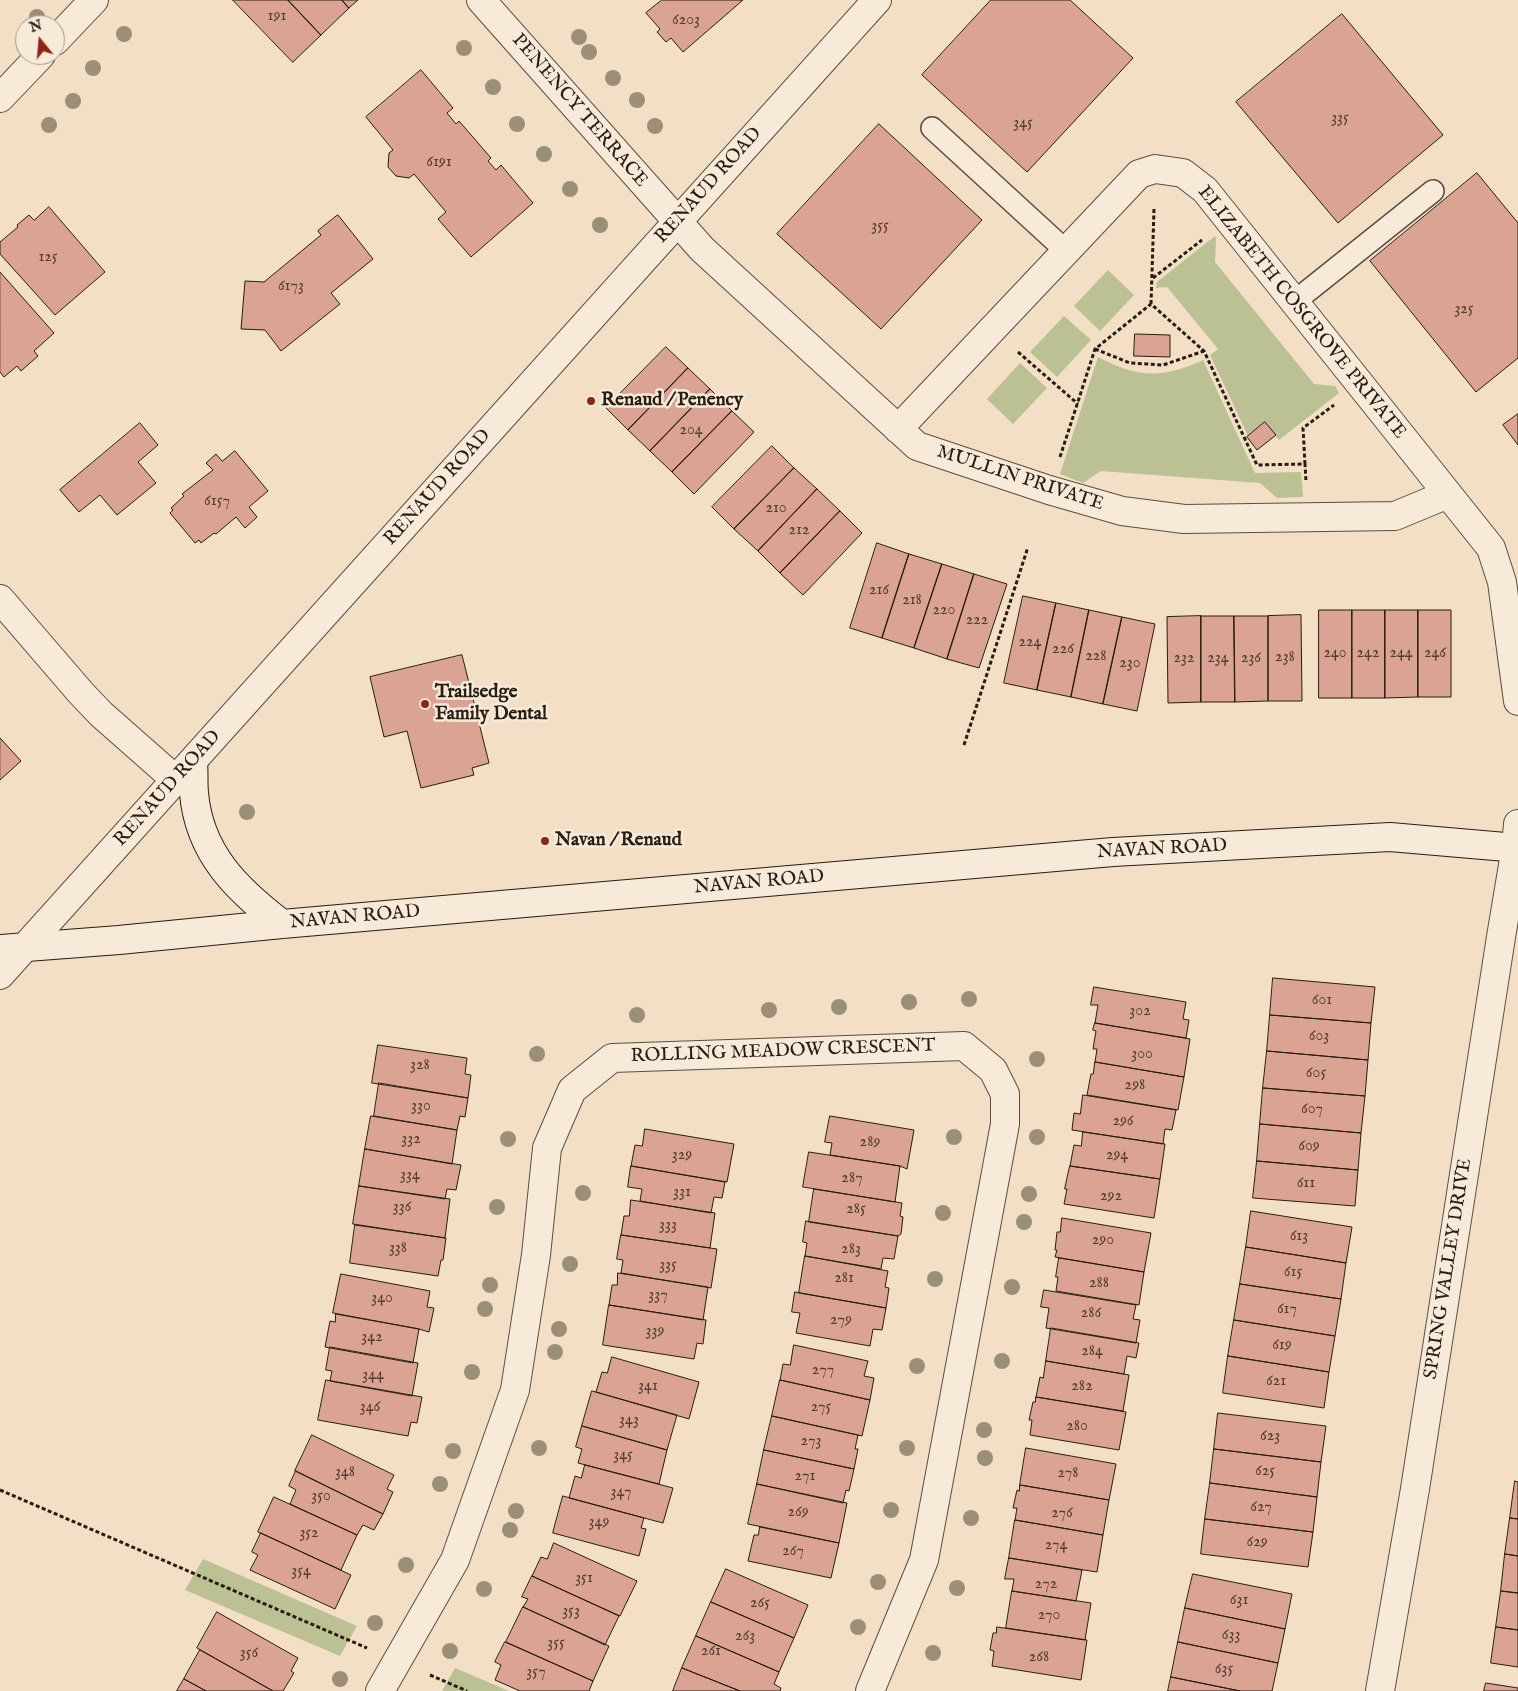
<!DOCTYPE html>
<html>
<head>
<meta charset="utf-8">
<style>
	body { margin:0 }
	#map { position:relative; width:1518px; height:1691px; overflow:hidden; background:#f2dfc5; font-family:"IM FELL English",serif }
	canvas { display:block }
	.north { position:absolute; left:15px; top:15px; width:50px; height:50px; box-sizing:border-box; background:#f7ead9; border:1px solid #a3988a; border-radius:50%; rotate:343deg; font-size:14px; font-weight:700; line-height:20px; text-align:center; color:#261d13 }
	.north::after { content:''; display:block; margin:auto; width:18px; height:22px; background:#8f2418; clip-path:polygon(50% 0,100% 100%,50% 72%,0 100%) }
</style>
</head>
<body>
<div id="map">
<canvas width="1518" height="1691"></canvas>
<div class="north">N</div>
</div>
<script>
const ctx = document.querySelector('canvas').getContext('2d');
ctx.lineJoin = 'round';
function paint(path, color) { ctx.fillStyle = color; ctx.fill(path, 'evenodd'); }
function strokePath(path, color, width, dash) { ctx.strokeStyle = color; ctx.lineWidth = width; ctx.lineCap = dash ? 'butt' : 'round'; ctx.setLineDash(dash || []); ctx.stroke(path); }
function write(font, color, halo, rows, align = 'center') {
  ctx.font = font + ' "IM FELL English",serif'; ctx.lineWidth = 5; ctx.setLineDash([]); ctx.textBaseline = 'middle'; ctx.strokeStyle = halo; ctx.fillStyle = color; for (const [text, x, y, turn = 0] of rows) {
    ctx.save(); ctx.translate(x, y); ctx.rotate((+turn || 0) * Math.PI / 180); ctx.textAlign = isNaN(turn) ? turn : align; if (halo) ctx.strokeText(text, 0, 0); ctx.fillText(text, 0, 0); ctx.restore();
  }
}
paint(new Path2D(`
	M1215 236 1216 239 1215 262 1314 384 1335 386 1339 393 1279 440 1265 422 1248 436 1210 355 1218 349 1167 287 1156 288 1157 282Z
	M1108 270 1134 295 1100 331 1074 306Z
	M1064 316 1091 340 1057 377 1030 352Z
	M1098 357C1138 378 1161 379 1203 360L1255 473 1301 472 1303 497 1277 498 1260 483 1101 471 1083 483 1060 474Z
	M1020 363 1047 388 1013 424 987 399Z
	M203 1559 357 1626 340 1656 185 1590Z
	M455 1668 509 1691H442Z`), '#bcc194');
const building = new Path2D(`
	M233 0H288L321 35 293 62Z
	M288 0H342L349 8 321 35Z
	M342 0H358L349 8Z
	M662 0H743L683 52 671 38 666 42 657 32 660 29 646 13Z
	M991 0H1070L1133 58 1027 172 922 75Z
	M1342 14 1443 135 1338 223 1236 102Z
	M421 70 453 108 447 113 456 124 459 121 491 158 488 161 496 170 501 165 533 203 471 257 438 219 446 212 414 174 409 178 396 176 388 167 389 153 393 150 366 117Z
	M879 124 982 220 881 329 777 234Z
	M1477 173 1518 223V358L1476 392 1370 261Z
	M49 207 105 272 55 315 0 254V242L18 227 17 225 29 215 34 220Z
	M338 215 373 259 331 293 340 304 281 351 265 330 241 329 245 281 264 282 321 235 318 231Z
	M0 272 54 333 34 351 38 356 21 371 17 366 4 377 0 372Z
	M1135 334 1170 335V357L1134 356Z
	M666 347 688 368 628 430 606 408Z
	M688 368 710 389 650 451 628 430Z
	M710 389 732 411 672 472 650 451Z
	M732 411 754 432 694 494 672 472Z
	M1518 414V445L1503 425Z
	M1265 422 1276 435 1257 450 1247 437Z
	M140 423 158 445 138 462 156 483 117 515 100 495 79 512 60 490Z
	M772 446 794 468 734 529 712 507Z
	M235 451 268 491 249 507 257 517 245 528 236 517 216 534 214 533 201 543 199 540 195 543 170 513 173 510 171 508 184 496 182 494 213 470 206 463 216 454 222 461Z
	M794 468 817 489 758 551 734 529Z
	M817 489 840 511 780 573 758 551Z
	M840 511 862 533 803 595 780 573Z
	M877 543 909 554 882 638 850 628Z
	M909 554 942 564 914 648 882 638Z
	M942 564 974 574 947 659 914 648Z
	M974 574 1007 584 979 668 947 659Z
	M1023 596 1056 603 1037 690 1004 683Z
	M1056 603 1089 610 1071 697 1037 690Z
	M1089 610 1122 617 1103 704 1071 697Z
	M1319 610H1352V698H1319Z
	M1352 610H1385V698H1352Z
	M1385 610H1418V697L1385 698Z
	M1418 610H1451V697H1418Z
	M1301 615 1302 701H1268V616Z
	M1201 616V702L1168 703 1167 617Z
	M1201 616H1234L1235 702H1201Z
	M1234 616H1268V701L1235 702Z
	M1122 617 1155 624 1137 711 1103 704Z
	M462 655 489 763 472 768 474 775 421 788 407 731 384 737 370 677Z
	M0 738 21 761 0 780Z
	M1273 978 1375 987 1371 1023 1270 1015Z
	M1094 987 1186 1002 1183 1019 1189 1020 1186 1038 1095 1023 1098 1005H1091Z
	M1270 1015 1371 1023 1368 1060 1267 1051Z
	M1095 1023 1190 1039 1184 1077 1095 1062 1097 1049H1093L1096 1031 1093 1030Z
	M378 1045 467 1058 465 1074 471 1075 468 1098 372 1083Z
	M1267 1051 1368 1060 1365 1096 1263 1088Z
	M1095 1062 1184 1077 1178 1110 1087 1095 1091 1074H1093Z
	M379 1083 468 1098 465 1117 460 1116 457 1130 374 1116Z
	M1263 1088 1365 1096 1361 1133 1260 1124Z
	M1083 1095 1176 1110 1172 1130 1165 1129 1163 1144 1072 1130 1074 1113 1080 1114Z
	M371 1116 457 1130 452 1164 365 1149Z
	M830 1116 914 1130 907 1169 900 1166 830 1155 832 1143 825 1142Z
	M1260 1124 1361 1133 1358 1170 1257 1161Z
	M645 1129 734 1144 727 1182 631 1166 635 1145 642 1146Z
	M1083 1132 1165 1144 1160 1179 1070 1166 1074 1145 1081 1146Z
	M365 1149 461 1165 456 1190 447 1189 445 1199 359 1186Z
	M809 1152 900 1166 895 1202 803 1187Z
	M1257 1161 1358 1170 1355 1206 1253 1198Z
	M631 1166 725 1182 722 1198 714 1197 711 1213 640 1201 642 1189 628 1187Z
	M1070 1166 1160 1179 1154 1218 1064 1204 1067 1189H1065Z
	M359 1186 450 1199 445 1238 353 1224Z
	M814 1189 902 1203 900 1216 903 1217 901 1234 898 1236 809 1222Z
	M631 1200 715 1213 710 1248 621 1235 624 1216H629Z
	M1251 1211 1352 1227 1346 1263 1246 1247Z
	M1062 1218 1151 1233 1144 1272 1055 1257 1057 1250H1055L1057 1232H1060Z
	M806 1221 898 1236 894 1259 883 1258 881 1269 805 1256 807 1243 803 1242Z
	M355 1225 446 1238 443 1260H441L438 1276 350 1263Z
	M621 1235 717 1249 711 1288 621 1273 623 1260 617 1259Z
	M1246 1247 1346 1263 1341 1299 1240 1284Z
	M805 1256 888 1271 885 1287 889 1288 886 1308 799 1293Z
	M1059 1258 1144 1272 1139 1305 1056 1291 1058 1277H1056Z
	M618 1273 708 1287 703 1320 609 1305 612 1285H617Z
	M341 1274 430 1291 427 1307 434 1308 429 1332 419 1329 333 1313Z
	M1240 1284 1341 1299 1335 1336 1234 1320Z
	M1044 1290 1136 1305 1133 1319 1140 1320 1136 1343 1046 1328 1049 1308 1041 1307Z
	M795 1292 886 1308 882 1330 873 1329 870 1346 796 1333 800 1313 792 1312Z
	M609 1305 706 1320 703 1344 697 1343 694 1359 603 1345Z
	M336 1314 419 1329 413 1363 325 1347 330 1321 335 1322Z
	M1234 1320 1335 1336 1329 1372 1228 1356Z
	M1051 1328 1139 1343 1136 1358 1127 1356 1124 1374 1046 1361Z
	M794 1345 868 1361 864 1376 874 1378 870 1400 780 1380 783 1364 790 1365Z
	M330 1347 418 1363 412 1396 330 1381 332 1371 326 1370Z
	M1228 1356 1329 1372 1324 1408 1223 1393Z
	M612 1357 699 1382 689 1419 596 1392 602 1372 607 1373Z
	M1046 1361 1129 1375 1123 1411 1036 1397 1040 1377 1043 1378Z
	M326 1380 422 1397 417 1423 411 1422 408 1436 318 1420Z
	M780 1380 870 1400 862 1436 772 1416Z
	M592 1391 677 1415 667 1450 582 1426Z
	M1036 1397 1126 1412 1119 1450 1030 1435 1032 1420H1029L1033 1402H1035Z
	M1218 1413 1326 1426 1321 1462 1214 1449Z
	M772 1416 858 1435 855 1449H858L854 1469 764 1450Z
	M582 1426 667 1450 659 1484 578 1463 582 1449 576 1447Z
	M312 1435 394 1475 387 1489 393 1492 383 1514 295 1471Z
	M1026 1448 1116 1464 1109 1500 1020 1485Z
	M1214 1449 1321 1462 1317 1497 1210 1483Z
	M764 1450 854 1469 849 1491 846 1490 843 1503 757 1484Z
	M585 1465 673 1488 663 1523 569 1498 575 1476 581 1478Z
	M296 1471 383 1514 374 1530 363 1525 357 1535 290 1504 296 1490 289 1486Z
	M1515 1481 1518 1482V1519L1510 1518Z
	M1210 1483 1317 1497 1313 1532 1205 1519Z
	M757 1484 847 1503 839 1543 748 1524Z
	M1020 1485 1109 1500 1103 1535 1015 1520 1017 1508H1013L1017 1490 1019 1491Z
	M563 1496 644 1518 641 1528 646 1529 639 1556 553 1533Z
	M274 1497 357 1535 341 1570 258 1532Z
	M1510 1518 1518 1519V1556L1505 1554Z
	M1205 1519 1313 1532 1308 1567 1201 1554Z
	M1015 1520 1103 1535 1097 1572 1009 1558Z
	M760 1527 839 1543 831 1578 748 1561 754 1535H758Z
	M261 1533 351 1575 335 1609 250 1570 258 1555 252 1552Z
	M554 1543 637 1581 620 1616 532 1576 541 1557 547 1559Z
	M1505 1554 1518 1556V1593L1501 1591Z
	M1009 1558 1082 1570 1076 1601 1012 1591 1014 1579H1005Z
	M726 1569 808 1605 794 1638 711 1602Z
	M1193 1574 1292 1594 1285 1629 1185 1608Z
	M532 1576 619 1616 605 1645 523 1607 528 1599 522 1597Z
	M1012 1591 1091 1603 1085 1640 1006 1628Z
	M1501 1591 1518 1593V1630L1496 1627Z
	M711 1602 794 1638 779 1672 696 1636Z
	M523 1607 609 1646 593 1681 506 1642Z
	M1185 1608 1285 1629 1278 1663 1178 1642Z
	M217 1612 298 1658 291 1671 294 1673 283 1691H273L197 1648Z
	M997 1627 1087 1640 1081 1680 992 1666 994 1651 990 1650 993 1633H996Z
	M1496 1627 1518 1630V1667L1491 1663Z
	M696 1636 779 1672 774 1684 781 1688 780 1691H740L682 1668Z
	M505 1642 593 1681 589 1691H520L495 1680 501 1665 495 1662Z
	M1178 1642 1278 1663 1272 1691H1240L1171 1677Z
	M200 1650 273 1691H206L184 1679Z
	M682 1668 740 1691H673Z
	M1171 1677 1240 1691H1168Z
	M184 1679 206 1691H177Z
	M1486 1683 1518 1688V1691H1484Z`);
paint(building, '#daa394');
strokePath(building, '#261d13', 1);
const service = new Path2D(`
	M932 128 1065 250
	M1294 302 1433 191`);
const minor = new Path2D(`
	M481 0 702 249 917 446 1049 490 1122 511 1184 519 1395 516 1448 494
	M55 41 94 0
	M0 98 41 55
	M898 429 1139 174 1155 169 1183 173 1205 190 1491 548 1502 582 1518 701
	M0 599 81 693 101 714 177 781
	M1516 847 1518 824
	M380 1691 455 1560 515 1390 536 1255 547 1148 572 1090 612 1058 964 1046 993 1070 1005 1094V1124L924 1560 870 1691`);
const tertiary = new Path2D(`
	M0 975C293 651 583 324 877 0
	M1380 1691 1415 1489 1501 937 1516 847`);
const secondary = new Path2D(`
	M193 762C194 772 193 783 194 793 199 853 237 890 282 924
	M0 949 119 940 282 924 1113 852 1390 837 1518 848`);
strokePath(service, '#594e40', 24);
strokePath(minor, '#594e40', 30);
strokePath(tertiary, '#594e40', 30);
strokePath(secondary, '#261d13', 30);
strokePath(new Path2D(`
	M1153 278 1202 240
	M1151 304 1154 209
	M1095 349 1130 363 1163 365 1204 351
	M1018 352 1078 404
	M1060 457 1095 349 1151 304 1204 351 1257 465 1305 464 1306 482
	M1305 464 1303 428 1334 405
	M964 745 1028 547
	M0 1490 367 1648
	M430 1675 467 1691`), '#261d13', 3, [4, 2.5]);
strokePath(service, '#f7ead9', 21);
strokePath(minor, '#f7ead9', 28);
strokePath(tertiary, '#f7ead9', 28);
strokePath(secondary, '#f7ead9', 28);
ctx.fillStyle = '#9b8f79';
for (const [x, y] of [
	[37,17],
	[124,34],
	[579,37],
	[464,48],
	[589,52],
	[93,68],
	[613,78],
	[493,87],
	[637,100],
	[73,101],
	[517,124],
	[49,125],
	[655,126],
	[544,154],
	[570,189],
	[600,225],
	[247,812],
	[969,999],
	[909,1002],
	[839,1007],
	[769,1010],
	[637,1015],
	[537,1054],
	[1037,1059],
	[954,1137],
	[1037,1137],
	[508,1139],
	[583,1193],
	[1029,1194],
	[497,1207],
	[943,1213],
	[1024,1222],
	[570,1264],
	[935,1279],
	[490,1285],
	[1012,1287],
	[485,1309],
	[559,1329],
	[555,1352],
	[1002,1361],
	[917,1366],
	[472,1372],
	[984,1430],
	[539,1448],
	[907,1448],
	[453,1451],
	[985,1458],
	[440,1484],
	[891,1510],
	[516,1511],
	[971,1518],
	[510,1530],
	[406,1565],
	[878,1582],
	[957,1588],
	[484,1589],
	[375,1623],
	[858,1627],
	[450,1651],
	[933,1653],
	[340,1679]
]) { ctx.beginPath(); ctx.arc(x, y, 8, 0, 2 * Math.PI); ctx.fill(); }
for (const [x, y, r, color] of [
	[591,401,5,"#8f2418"],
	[425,704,5,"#8f2418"],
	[545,841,5,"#8f2418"]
]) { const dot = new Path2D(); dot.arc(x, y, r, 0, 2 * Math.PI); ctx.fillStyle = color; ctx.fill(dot); strokePath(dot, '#f7ead9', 2); }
write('16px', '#533e33', null, [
	["191",277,17],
	["6203",686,21],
	["335",1340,119],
	["345",1023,124],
	["6191",439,163],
	["355",880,227],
	["125",48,258],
	["6173",291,287],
	["325",1464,310],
	["204",691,431],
	["6157",217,502],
	["210",776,509],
	["212",799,531],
	["216",879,591],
	["218",912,601],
	["220",944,611],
	["222",977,621],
	["224",1030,643],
	["226",1063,650],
	["240",1335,654],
	["242",1368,654],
	["244",1401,654],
	["246",1435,654],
	["228",1096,657],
	["238",1285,658],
	["232",1184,659],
	["234",1218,659],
	["236",1251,659],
	["230",1130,664],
	["601",1322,1001],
	["302",1140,1012],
	["603",1319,1037],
	["300",1142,1055],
	["328",420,1066],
	["605",1316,1074],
	["298",1135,1086],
	["330",421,1107],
	["607",1312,1110],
	["296",1123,1122],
	["332",411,1140],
	["289",870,1143],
	["609",1309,1147],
	["329",682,1156],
	["294",1117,1156],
	["334",410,1176],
	["287",852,1179],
	["611",1306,1184],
	["331",682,1193],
	["292",1111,1197],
	["336",402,1208],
	["285",856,1210],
	["333",668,1226],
	["613",1299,1237],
	["290",1103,1241],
	["338",398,1249],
	["283",851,1250],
	["335",668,1266],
	["615",1293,1273],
	["281",844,1279],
	["288",1099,1284],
	["337",658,1296],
	["340",382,1299],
	["617",1287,1310],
	["286",1091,1314],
	["279",841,1321],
	["339",655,1332],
	["342",372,1338],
	["619",1282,1346],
	["284",1092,1352],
	["277",823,1371],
	["344",373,1376],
	["621",1276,1382],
	["341",648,1387],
	["282",1082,1387],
	["346",370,1408],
	["275",821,1408],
	["343",629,1421],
	["280",1077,1427],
	["623",1270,1437],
	["273",811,1442],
	["345",623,1456],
	["625",1265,1472],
	["348",345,1473],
	["278",1068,1474],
	["271",805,1477],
	["347",621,1493],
	["350",321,1497],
	["627",1261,1508],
	["269",798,1513],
	["276",1062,1514],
	["349",599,1523],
	["352",309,1534],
	["629",1257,1543],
	["274",1056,1546],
	["267",793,1552],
	["354",301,1572],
	["351",584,1579],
	["272",1046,1585],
	["631",1239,1601],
	["265",760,1604],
	["353",571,1612],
	["270",1049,1616],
	["633",1231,1636],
	["263",745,1637],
	["355",556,1644],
	["261",711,1652],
	["356",249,1654],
	["268",1039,1658],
	["635",1224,1670],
	["357",536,1673]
]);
write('19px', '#261d13', '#f7ead9', [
	["PENENCY TERRACE",579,111,49],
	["RENAUD ROAD",709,186,-48],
	["ELIZABETH COSGROVE PRIVATE",1301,313,51],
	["MULLIN PRIVATE",1020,479,18],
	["RENAUD ROAD",438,488,-48],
	["RENAUD ROAD",168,789,-48],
	["NAVAN ROAD",1162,850,-3],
	["NAVAN ROAD",759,883,-5],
	["NAVAN ROAD",355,918,-5],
	["ROLLING MEADOW CRESCENT",783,1052,-2],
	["SPRING VALLEY DRIVE",1449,1269,-81]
]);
write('bold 19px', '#261d13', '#f7ead9', [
	["Renaud / Penency",601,401],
	["Trailsedge",435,693],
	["Family Dental",435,715],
	["Navan / Renaud",555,841]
], 'left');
</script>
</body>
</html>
